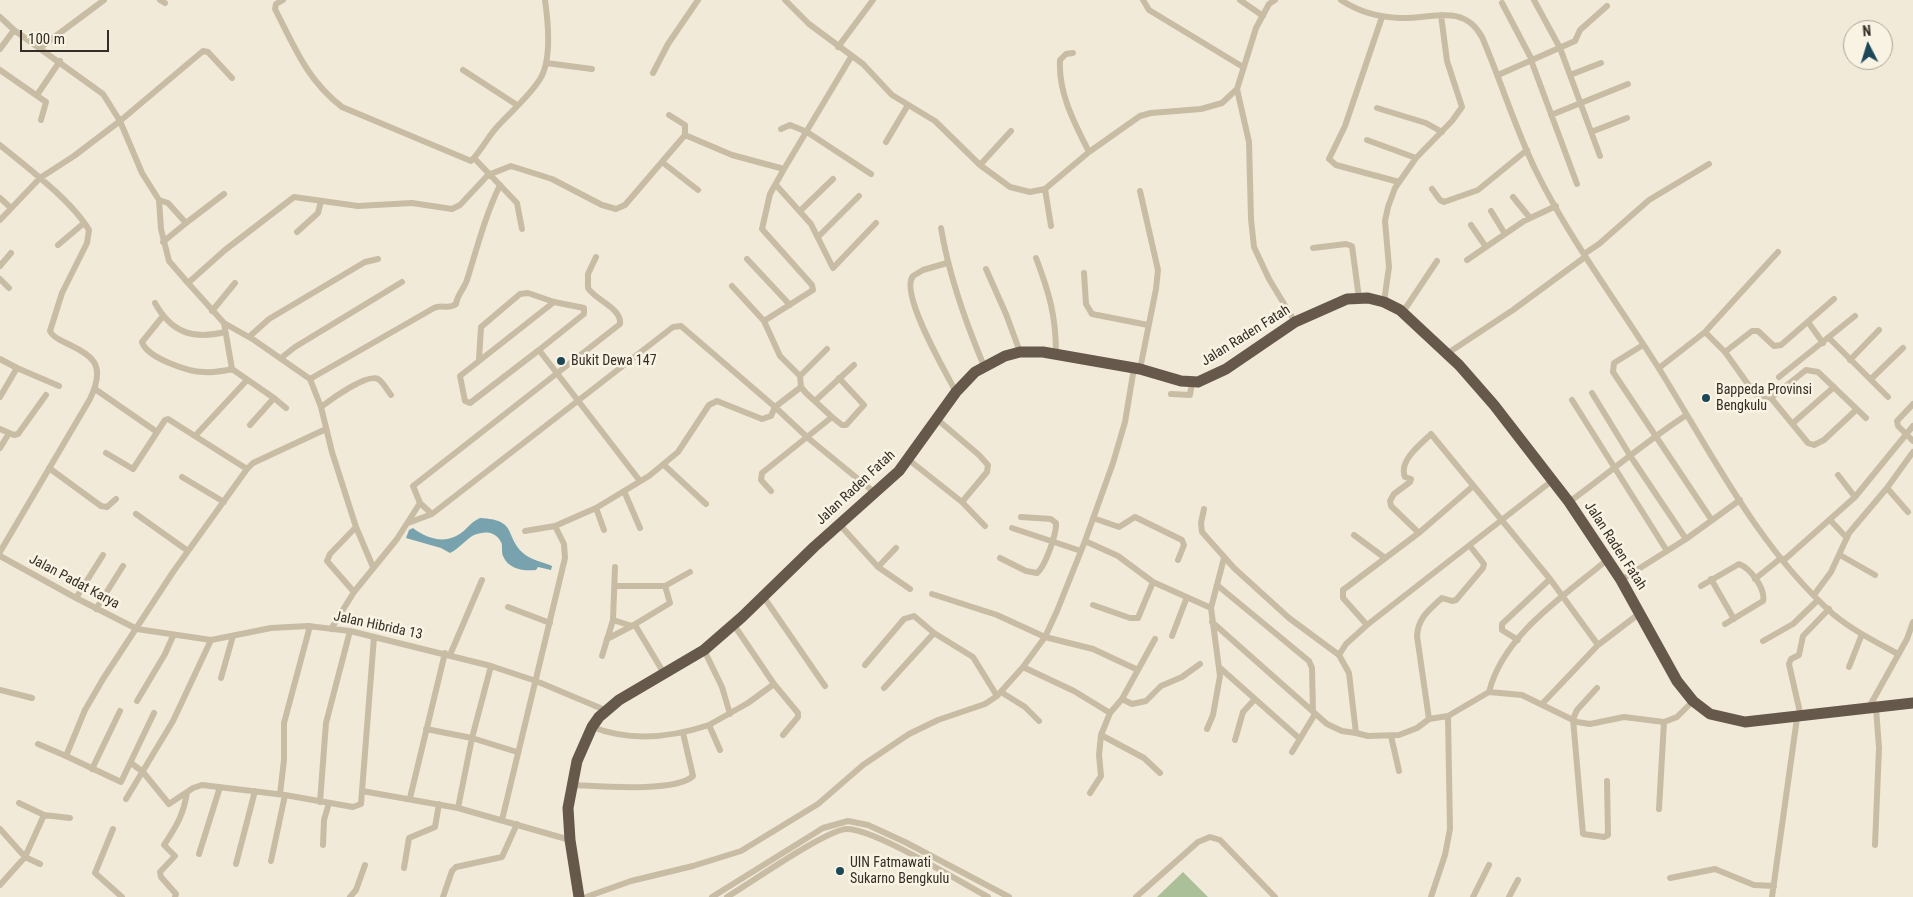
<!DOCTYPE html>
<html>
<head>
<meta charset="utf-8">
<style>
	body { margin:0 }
	#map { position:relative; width:1913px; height:897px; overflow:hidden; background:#f1ead8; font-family:"Roboto Condensed",sans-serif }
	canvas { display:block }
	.north { position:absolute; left:1843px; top:20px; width:50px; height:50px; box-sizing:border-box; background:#f9f3e4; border:1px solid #aba498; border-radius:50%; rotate:355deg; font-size:14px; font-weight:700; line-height:20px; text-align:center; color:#352d26 }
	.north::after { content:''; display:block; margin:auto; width:18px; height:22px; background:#1b4756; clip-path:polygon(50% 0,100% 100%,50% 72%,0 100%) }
	.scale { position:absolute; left:20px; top:30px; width:89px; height:22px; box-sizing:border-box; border:2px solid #352d26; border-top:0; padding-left:6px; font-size:15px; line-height:18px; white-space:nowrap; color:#352d26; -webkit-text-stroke:4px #f9f3e4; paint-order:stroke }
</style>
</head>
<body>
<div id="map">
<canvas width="1913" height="897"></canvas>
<div class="north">N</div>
<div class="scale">100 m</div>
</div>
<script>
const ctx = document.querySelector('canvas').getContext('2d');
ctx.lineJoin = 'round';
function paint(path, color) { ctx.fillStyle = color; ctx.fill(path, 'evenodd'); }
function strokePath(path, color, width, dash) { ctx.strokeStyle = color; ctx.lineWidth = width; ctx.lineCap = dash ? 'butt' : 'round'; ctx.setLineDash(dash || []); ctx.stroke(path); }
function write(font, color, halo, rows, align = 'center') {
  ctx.font = font + ' "Roboto Condensed",sans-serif'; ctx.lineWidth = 5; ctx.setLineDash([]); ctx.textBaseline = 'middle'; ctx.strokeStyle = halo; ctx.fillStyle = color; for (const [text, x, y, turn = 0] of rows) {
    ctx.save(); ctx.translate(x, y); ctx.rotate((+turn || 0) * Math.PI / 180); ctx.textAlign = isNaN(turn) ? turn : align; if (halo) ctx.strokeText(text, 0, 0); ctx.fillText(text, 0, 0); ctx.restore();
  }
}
paint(new Path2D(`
	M1183 872 1208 897H1157Z`), '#abc098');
paint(new Path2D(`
	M480 518C518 520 504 535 523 553 531 560 543 562 552 566L551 570 538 567 536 570C524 571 509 570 503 556 501 552 503 545 501 542 495 531 485 531 474 535 466 539 459 549 450 553L441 548 406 538 409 530 413 528C426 538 443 544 458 535 467 530 469 523 480 518Z`), '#77a2ae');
strokePath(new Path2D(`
	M160 0 165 3
	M283 0 276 4 275 9C295 48 307 80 342 107L471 161C481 151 487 138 497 127 510 112 529 97 540 79 552 60 548 21 545 0
	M785 0 809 24 863 64 892 95 935 121 980 165 1010 187 1030 192 1045 189 1089 152 1140 116 1151 113 1201 109 1222 103 1237 89 1256 28 1269 4 1275 0
	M1143 0 1149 10 1243 67
	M1240 0 1263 16
	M1341 0C1359 12 1377 17 1399 18 1430 20 1463 2 1482 37 1501 81 1515 128 1536 171 1570 240 1617 302 1658 367 1711 452 1757 546 1833 614 1852 630 1876 642 1898 654
	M1534 0 1560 48 1600 156
	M1502 3 1532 60
	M0 17 14 30 103 94 120 121 142 173 159 200 161 229 169 261 188 283 225 250 294 197 358 206 412 203 452 209 460 205 488 175 511 166 552 179 602 205 616 209 625 205 685 135V125L669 115
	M1382 17 1345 126 1329 159 1336 165 1399 182
	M41 47 104 0
	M838 47 873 0
	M0 49 14 30
	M1073 53 1066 54 1060 60C1058 93 1075 124 1089 152
	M1531 60 1577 184
	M546 63 592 69
	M0 70 46 102 41 120
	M463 70 517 105
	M653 73 668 44 698 0
	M1498 75 1575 41 1580 30 1607 6
	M1570 75 1601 63
	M1237 89 1249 142 1251 219 1254 247 1269 279 1295 322
	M37 95 60 61
	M1377 108 1426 123 1442 132
	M1551 115 1628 84
	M781 129 790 125 807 132 871 174
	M1591 132 1627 118
	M685 135 732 155 784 169 851 57
	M1367 140 1416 158
	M886 142 908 105
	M0 145C28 168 71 200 89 230L87 243 62 293 50 331C53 337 57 338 62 341 93 356 107 363 90 399L0 552
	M474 158 517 203 522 229
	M662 162 698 190
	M980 165 1011 131
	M776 185 811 224 833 268 876 223
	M1045 189 1051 226
	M1432 189 1440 200 1444 202 1478 190 1527 150
	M1513 197 1530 218
	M0 198 11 208
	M159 200 168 203 186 223 224 194
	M800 211 833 179
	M1491 211 1505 234
	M0 220 40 178 74 156 120 121 203 51 208 52 232 78
	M1471 225 1486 247
	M941 228C949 276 965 321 984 366
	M297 232 318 213 321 201
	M818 237 859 196
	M163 242 186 223
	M58 245 84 223
	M1313 248 1346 244 1352 246 1359 298
	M1584 254 1599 244 1649 200 1709 164
	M596 257 588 274V288C595 300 622 308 620 324L413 486 420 503 432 514 673 327 681 326 775 407 801 387
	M1036 258C1049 292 1056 316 1056 353
	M747 259 790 305
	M1467 260 1524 221 1556 206
	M947 263 923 270 913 276C899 293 946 373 956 392
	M0 266 11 253
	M986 269 1006 314 1020 352
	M1084 273 1086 304 1092 314 1148 325
	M0 279 9 288
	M188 283 224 323 254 340 310 379 321 407 332 452 356 527 373 567
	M732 286 764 321 780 356 800 376 801 387 806 393 832 417 762 473 761 480 771 491
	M554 302 460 376 465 401 470 403 539 350 640 481
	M1384 302 1389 267 1385 221 1388 207 1395 188 1416 158 1452 121 1462 107 1447 61 1441 15
	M155 303C171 332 192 340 225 332
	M212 311 235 283
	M1403 312 1437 261
	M163 316 142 342C147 358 189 372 204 372 213 373 223 371 232 369
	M764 321 813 290 812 285 762 229 770 194 784 169
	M1808 322 1823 343
	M224 323 232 369 274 398 250 425
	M1705 332 1725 352 1755 394 1771 398 1806 370 1818 372 1866 418
	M249 337 269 319 365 262 378 259
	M1829 338 1888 397
	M1643 345 1614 363 1613 372 1711 519
	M1725 352 1752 331H1758L1774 346 1781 345 1834 299
	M1448 353 1513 310 1585 257
	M281 358 295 347 402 282
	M0 359 17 368 0 397
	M479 359 481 327 520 294 528 293 554 302 584 308V314L539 350
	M1850 360 1879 330
	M17 368 59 386
	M1659 368 1705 332 1778 252
	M1140 369 1156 289 1158 270 1140 191
	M800 376 827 349
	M1779 377 1855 316
	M310 379 434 308C442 304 449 310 456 304 457 295 464 289 467 280 477 248 485 216 500 185
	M1871 379 1903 348
	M95 389 157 432
	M1592 393 1631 457 1686 539
	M1171 394 1190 395 1192 382
	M274 398 286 408
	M1771 398 1808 443 1814 445 1824 440 1856 410
	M1572 400 1667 551
	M815 401 854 365
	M1913 404 1897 421 1898 426 1913 441
	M321 407C330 400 367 373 378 379 383 382 387 390 391 395
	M832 417 842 425H846L864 405 839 378
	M938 420 979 455 988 465 987 472 962 502
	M1793 423 1834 387
	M0 429 14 435 18 434 46 395
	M195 436 247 380
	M0 448 9 433
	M106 453 133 469 165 420 168 419 247 469
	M909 460 962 502 985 526
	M664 465 706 504
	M49 468 101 506 107 507 116 499
	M1838 475 1855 497
	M182 477 224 502
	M1887 488 1908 512
	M624 491 640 528
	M1569 502C1608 474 1645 442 1685 416
	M596 508 604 530
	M1204 509 1201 523 1202 532 1234 568 1289 618 1339 655
	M136 514 188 551
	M1093 518 1119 527 1135 517 1182 540 1184 545 1178 560
	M1830 520 1847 538
	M408 523 432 514
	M840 525 878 567 910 589
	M1012 528 1081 551
	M525 531 555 526 596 508 649 476 678 452 709 405 717 401 762 419 771 416 775 407 808 438 874 492
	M1419 533 1391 506 1390 501 1394 494 1410 482 1411 479 1405 477C1398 461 1421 444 1431 434L1550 579 1598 645
	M1354 535 1385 558
	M1085 541 1118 556 1153 582 1211 608
	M1840 555 1875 575
	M0 556 76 598 137 629 211 640 271 628 308 626 350 631 491 666 536 681 605 710
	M1000 558 1026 571 1037 573C1045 567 1057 533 1056 523L1051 519 1021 517
	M1783 561 1855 497 1913 426
	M878 567 896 548
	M1711 579 1734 619
	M1755 579 1781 558
	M1621 580 1686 539 1740 500
	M1217 585 1309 661 1312 668 1313 712
	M665 586 690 572
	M1701 586 1739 564C1750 568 1766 589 1763 601L1725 624
	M354 592 327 561 330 554 356 527
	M932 594 997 615 1045 637 1093 649 1138 670
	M1814 595 1831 572 1849 533 1887 488 1913 452
	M763 596 825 686
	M76 598 103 555
	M1093 605 1130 618H1138L1153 582
	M508 607 550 623
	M96 609 123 566
	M613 620 632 626 670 603 665 586H615
	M1212 622 1327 724 1342 731 1356 733
	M635 625 665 675
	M734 625 774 684 798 713V717L783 735
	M1367 625 1343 598V590L1420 532 1472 487
	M331 629 354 592 397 539 420 503
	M1172 636 1187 597
	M607 639 632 626
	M1518 640 1502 630V624L1550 579
	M1763 641 1793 624 1818 600
	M704 650 722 687 730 714
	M450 655 482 580
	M602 656 613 620 615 567
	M865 665 904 619 914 616 934 633 973 657 997 696
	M491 666 472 738 517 752
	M1023 667 1074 691 1110 713 1101 735 1099 755 1101 776 1090 793
	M1219 667 1300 739
	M1849 667 1862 634
	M221 678 233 636
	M884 688 934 633
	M1597 688 1577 710 1573 719 1583 834 1604 837 1608 835 1607 781
	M0 690 32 698
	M1001 692 1025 707 1039 721
	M1489 692C1503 635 1564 596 1607 560
	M1122 699 1132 704 1146 701 1161 686 1182 677 1200 664
	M137 701 165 654 173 636
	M1542 704 1598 645 1640 613
	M1868 709 1907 639 1913 622
	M1110 713 1122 699 1155 639
	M1448 716 1429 719 1417 728 1399 735 1368 736 1356 733 1349 673 1339 655 1346 644 1367 625 1553 480
	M1801 717 1789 664 1791 659 1799 655 1803 636 1829 609
	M1429 719 1417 636C1418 618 1429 610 1442 598L1452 601 1456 600 1483 568 1484 564 1470 546
	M592 727C631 742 670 738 709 725
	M426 729 472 738 458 808
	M1207 729 1213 715 1220 676 1211 608 1224 558
	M1101 735 1144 758 1160 773
	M1391 736 1399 771
	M1235 740 1243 712 1255 699
	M38 744 66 756 85 710 103 679 173 572 247 469 253 463 326 429
	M720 750 709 725 748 703 774 684
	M1292 752 1315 714
	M66 756 121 782 154 713
	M131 763 143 772 169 804 193 788 202 785 285 795 271 861
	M92 769 120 711
	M572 785C597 786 675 793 693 776L683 733
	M362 791 458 808 570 840
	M280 794 284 760V723L310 626
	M285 795 353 807 361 804 374 637
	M410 798 445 653
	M126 799 173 721 211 640
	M320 802 326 723 350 631
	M19 803 44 815 70 818
	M1659 809 1664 722
	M502 820 565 558 564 544 555 526
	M0 829 25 857 40 864
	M113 829 95 873 122 897
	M323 845 324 820 329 803
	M1875 845 1879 748 1876 708
	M199 854 220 787
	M236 864 255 791
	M404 868 409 838 435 827 439 804
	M1670 878 1715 869 1754 885 1774 886
	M0 885 25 857 44 815
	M175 897 176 894 161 877 160 872 175 856 164 845C176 827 184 814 187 792
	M350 897 356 890 365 865
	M443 897 452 871 456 867 502 857 517 824
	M586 897 631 881 693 866 741 851 818 804 863 765 909 734 938 720 985 704 997 696 1023 667 1045 637 1057 611 1085 541 1113 463 1125 422 1134 368
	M712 897 823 828 848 821 868 825 905 842 1009 897
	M727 897C749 884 827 829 847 829 875 829 960 882 988 897
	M1136 897 1198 842 1210 837 1220 840 1275 897
	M1431 897 1445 855 1450 829 1448 716 1489 692 1522 695 1577 722 1590 724 1624 717 1664 722 1677 717 1693 701
	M1473 897 1489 865
	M1509 897 1518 880
	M1772 897 1797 718`), '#c9bca4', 6);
strokePath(new Path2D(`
	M579 897 570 840 568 808 577 761 592 727 599 717 619 700 704 650 742 617 814 547 899 471 956 392 975 372 1005 356 1020 352H1043L1140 369 1181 381 1198 382 1226 369 1295 322 1347 299 1368 298 1384 302 1400 310 1459 365 1494 405 1569 502 1621 580 1677 681 1693 701 1710 714 1745 722 1913 703`), '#66584a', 11);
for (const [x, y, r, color] of [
	[561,361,5,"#1b4756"],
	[1706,398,5,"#1b4756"],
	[840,871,5,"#1b4756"]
]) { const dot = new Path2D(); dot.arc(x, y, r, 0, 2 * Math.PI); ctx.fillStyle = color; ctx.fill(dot); strokePath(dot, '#f9f3e4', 2); }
write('14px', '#352d26', '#f9f3e4', [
	["Jalan Raden Fatah",1246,336,-32],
	["Jalan Raden Fatah",856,488,-43],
	["Jalan Raden Fatah",1615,546,57],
	["Jalan Padat Karya",74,582,28],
	["Jalan Hibrida 13",378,626,12]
]);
write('14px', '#352d26', '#f9f3e4', [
	["Bukit Dewa 147",571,361],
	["Bappeda Provinsi",1716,390],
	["Bengkulu",1716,406],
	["UIN Fatmawati",850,863],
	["Sukarno Bengkulu",850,879]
], 'left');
</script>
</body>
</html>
